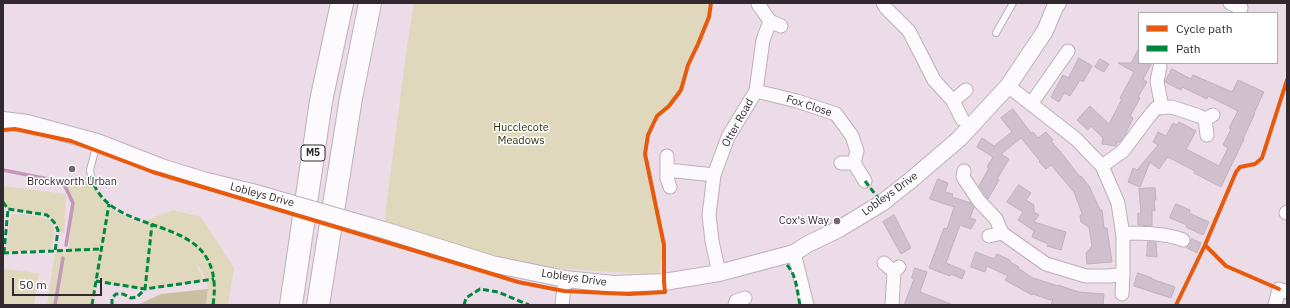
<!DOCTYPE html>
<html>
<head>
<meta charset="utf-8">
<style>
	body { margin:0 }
	#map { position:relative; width:1290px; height:308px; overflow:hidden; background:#ebdce8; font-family:"IBM Plex Sans",sans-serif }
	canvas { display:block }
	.frame { position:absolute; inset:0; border:4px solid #322830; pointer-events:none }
	.legend { position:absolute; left:1138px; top:12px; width:140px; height:52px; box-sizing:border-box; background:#fff; border:1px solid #ada9ac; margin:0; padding:5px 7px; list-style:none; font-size:12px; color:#322830 }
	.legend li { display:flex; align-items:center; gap:8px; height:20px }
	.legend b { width:20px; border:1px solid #ada9ac }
	.scale { position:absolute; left:12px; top:278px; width:90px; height:18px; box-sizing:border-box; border:2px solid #322830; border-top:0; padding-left:5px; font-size:12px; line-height:14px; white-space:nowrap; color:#322830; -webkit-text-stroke:3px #fff; paint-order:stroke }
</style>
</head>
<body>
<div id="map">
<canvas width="1290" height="308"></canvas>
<div class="frame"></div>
<ul class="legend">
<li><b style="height:5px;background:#e8590c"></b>Cycle path</li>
<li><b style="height:5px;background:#00873e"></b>Path</li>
</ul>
<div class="scale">50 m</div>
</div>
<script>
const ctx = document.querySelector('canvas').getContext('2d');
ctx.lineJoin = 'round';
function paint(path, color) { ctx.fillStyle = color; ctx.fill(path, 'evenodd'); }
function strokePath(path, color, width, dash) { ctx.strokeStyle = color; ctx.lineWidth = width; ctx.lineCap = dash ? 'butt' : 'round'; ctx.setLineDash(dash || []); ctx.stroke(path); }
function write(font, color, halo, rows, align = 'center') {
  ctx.font = font + ' "IBM Plex Sans",sans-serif'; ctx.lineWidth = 3; ctx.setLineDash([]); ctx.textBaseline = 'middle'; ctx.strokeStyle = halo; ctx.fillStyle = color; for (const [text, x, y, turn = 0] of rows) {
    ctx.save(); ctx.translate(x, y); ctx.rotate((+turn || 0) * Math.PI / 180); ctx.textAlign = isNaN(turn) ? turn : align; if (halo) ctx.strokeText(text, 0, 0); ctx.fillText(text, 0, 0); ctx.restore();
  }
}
paint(new Path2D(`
	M414 3H711L709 17 688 65 681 90 676 99 657 116 648 135 645 154 664 245 659 275 492 264 385 223 386 208 407 46Z
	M91 176C94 188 100 197 109 204L108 213 110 206 115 211 139 223 173 210 201 217 234 268 228 305H206C207 300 208 294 208 289 207 275 192 257 182 247L195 262 204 281 145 289 96 281 92 305H47L55 252 68 251 73 203 63 182Z
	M3 186 66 194 64 234 58 230 54 222 47 215 8 209 3 202Z
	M11 214C23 215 55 213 54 231 54 238 52 244 50 250L6 251Z
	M3 269 39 273 34 305H3Z`), '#dfd8bd');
paint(new Path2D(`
	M208 289 206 305H137L161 294Z`), '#c8c0a0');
strokePath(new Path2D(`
	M3 170 63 182 73 203 66 245
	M55 305 63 258`), '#c297ba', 3.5);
const building = new Path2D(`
	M1139 48V63H1152L1143 79 1147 82 1138 97 1140 98 1130 116 1133 118 1125 135 1120 142H1117L1116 146 1102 144 1103 138 1091 126 1088 130 1077 120 1090 106 1109 124 1122 99 1120 98 1134 72 1118 63H1131Z
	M1079 58 1092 66 1083 82 1080 80 1070 96 1064 93 1059 102 1051 97 1063 75 1068 78Z
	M1100 59 1109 64 1104 72 1095 67Z
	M1172 69 1191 79 1193 75 1232 92 1238 80 1264 92 1254 113H1255L1243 139H1244L1221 187 1194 173 1195 171 1168 157 1159 169 1150 162 1140 187 1128 182 1133 168 1137 170 1158 145 1153 142 1158 132 1166 136 1173 123 1177 125 1179 122 1196 131 1186 149 1219 166 1228 148 1223 145 1231 129 1229 128 1238 111 1208 96 1207 99 1182 87 1181 90 1165 82Z
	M1013 109 1031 133 1033 132 1038 138 1046 132 1053 140 1051 141 1063 155 1080 177 1081 176 1089 186 1100 210H1102L1104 228H1107L1112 262 1087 264 1086 253 1092 246 1089 227 1081 222 1080 216 1082 213 1074 192 1051 165 1046 169 1039 162 1040 161 1021 138 1001 154 1009 159 997 179 999 180 988 199 979 186 989 168 987 167 993 157 977 147 982 138 994 146 1012 132 1001 118Z
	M938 179 948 183 945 192 953 194 952 197 971 203 974 207 970 218 976 220 971 229 960 225 946 263 965 271 962 279 951 274 950 276 929 268 944 228 947 229 954 207 930 199Z
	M1019 185 1031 193 1026 200 1034 205V212L1039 215 1034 222 1066 232 1061 250 1047 246 1048 244 1032 237 1034 231 1018 220 1023 212 1007 202Z
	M1155 188 1156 200H1154L1155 211 1152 210V226L1138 225V213H1141L1139 189Z
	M1176 204 1190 210 1189 213 1209 222 1203 235 1186 227 1187 225 1170 218Z
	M894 215 911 248 901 254 883 222Z
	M1192 239 1201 243 1197 253 1187 248Z
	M1148 242H1156L1157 257 1147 256Z
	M976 252 994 259 997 254 1010 260V262L1019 267 1018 268 1033 278 1058 286V285L1079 292 1104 294 1103 305H1051L1053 299 1050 300 1033 294 1032 295 1005 280 1008 276 987 266 985 272 971 267Z
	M915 268 927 272 920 292 951 304V305H904L914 279 912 278Z
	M1138 273 1152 278V279L1175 287 1171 298 1134 286Z`);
paint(building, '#d0bfcd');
strokePath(building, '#bdb1ba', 1);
const service = new Path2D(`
	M996 33 1013 3
	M91 176 90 170 97 143`);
const minor = new Path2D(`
	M883 3 886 8 909 31 934 80 953 101 962 119
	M1230 3 1241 8
	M758 4 770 21 781 26
	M1160 67 1157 81 1162 108
	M756 91 797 101 836 114 852 136 857 151 854 163 865 181
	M953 101 966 90
	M1031 104 1068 51
	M1207 135 1205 119 1213 115
	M667 156V178L670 187
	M841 163H854
	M1102 166 1123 151 1147 119 1156 108 1172 107 1199 116 1205 119
	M667 170 714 175
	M964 171 963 177 979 201 996 219 1002 233
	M1286 213 1287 212
	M1123 233C1141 233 1166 233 1183 240
	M989 236 1002 233 1046 264 1086 276H1110L1123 274V236L1118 203 1102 166 1076 139 1008 86
	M794 253 807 305
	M884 263 894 272
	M719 273 712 241 709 215 714 175 728 137 756 91 763 40 770 21
	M1122 294 1123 274
	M562 305 565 279
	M735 305 736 301 745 298
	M892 305 894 272 899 267
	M1275 305 1279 289 1287 292`);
const tertiary = new Path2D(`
	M3 120 27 123 97 142 164 168 203 180 252 192
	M384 230 492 264 565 279 613 284 664 282 719 273 794 253 808 244 839 229 882 203 911 180 959 139 1008 86 1045 31 1055 7 1058 3`);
const motorway = new Path2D(`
	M291 305 321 101 342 3
	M318 305 351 98 370 3`);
strokePath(service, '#bcb0b9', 8);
strokePath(minor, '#bcb0b9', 15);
strokePath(tertiary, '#bcb0b9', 18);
strokePath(motorway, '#bcb0b9', 24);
strokePath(service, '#fcfafc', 6);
strokePath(minor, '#fcfafc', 13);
strokePath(tertiary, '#fcfafc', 16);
strokePath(motorway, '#fcfafc', 22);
const tertiaryBridge = new Path2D(`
	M252 192 384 230`);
strokePath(tertiaryBridge, '#bcb0b9', 18, []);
strokePath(tertiaryBridge, '#fcfafc', 16);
strokePath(new Path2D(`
	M91 176C109 245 228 205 213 305
	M865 181 882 203
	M3 202 8 209 47 215 54 222 58 230 55 252
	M3 253 102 249
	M4 253 8 209
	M787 265C797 276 797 291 800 305
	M96 281 145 289 214 279
	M92 305 109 204
	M112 305V298L116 294H123L131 298 137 297 145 289 152 224
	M464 305 466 298 480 289 498 292 529 305`), '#00873e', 3, [6, 3]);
strokePath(new Path2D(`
	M3 130 15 129 71 141 153 172 489 273 518 282 564 291 629 294 665 292 664 282V245L645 154 648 135 657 116 669 106 681 90 688 65 698 44 709 17 711 3
	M1205 245 1226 266 1279 289
	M1176 305 1205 245 1236 172 1240 167 1255 164 1262 158 1287 80`), '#e8590c', 4);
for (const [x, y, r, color] of [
	[72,169,4,"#736770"],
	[837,221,4,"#736770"]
]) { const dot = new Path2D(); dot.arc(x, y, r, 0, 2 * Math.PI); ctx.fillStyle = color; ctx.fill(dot); strokePath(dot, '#fff', 1.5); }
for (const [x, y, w] of [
	[313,153,24]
]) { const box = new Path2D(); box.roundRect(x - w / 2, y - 8, w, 16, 3); ctx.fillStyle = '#fff'; ctx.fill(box); strokePath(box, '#322830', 1); }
write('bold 10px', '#322830', null, [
	["M5",313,153]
]);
write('11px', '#322830', '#fff', [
	["Fox Close",809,106,18],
	["Otter Road",738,123,-61],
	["Lobleys Drive",890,194,-36],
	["Lobleys Drive",262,195,15],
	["Lobleys Drive",574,278,8]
]);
write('11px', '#2f2e0f', '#fff', [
	["Hucclecote",521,128],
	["Meadows",521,141]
]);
write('11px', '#322830', '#fff', [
	["Brockworth Urban",72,182],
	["Cox's Way",829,221,"right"]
]);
</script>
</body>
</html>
